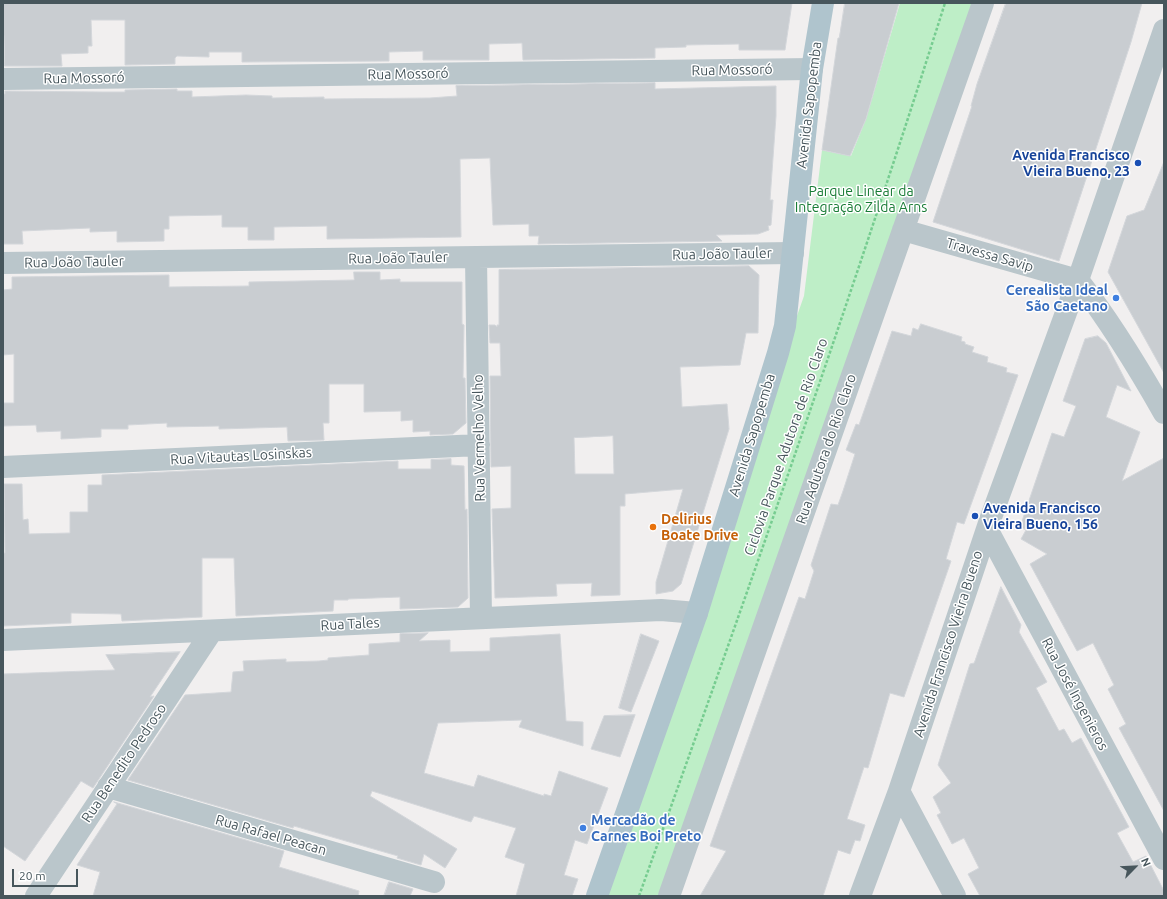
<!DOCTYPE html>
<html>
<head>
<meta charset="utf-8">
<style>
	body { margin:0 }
	#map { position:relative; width:1167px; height:899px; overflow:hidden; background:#f1efef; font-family:Ubuntu,sans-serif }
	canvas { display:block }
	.frame { position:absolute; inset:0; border:4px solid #47565c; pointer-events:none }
	.north { position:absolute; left:1115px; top:847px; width:40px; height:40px; -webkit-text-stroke:3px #fff; paint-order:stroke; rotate:66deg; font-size:11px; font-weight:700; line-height:16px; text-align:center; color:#47565c }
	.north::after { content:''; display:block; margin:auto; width:14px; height:18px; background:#47565c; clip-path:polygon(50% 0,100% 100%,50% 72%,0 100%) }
	.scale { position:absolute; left:12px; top:869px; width:66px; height:18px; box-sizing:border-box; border:2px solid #47565c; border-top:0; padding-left:5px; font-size:12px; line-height:14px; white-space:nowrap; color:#47565c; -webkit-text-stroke:3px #fff; paint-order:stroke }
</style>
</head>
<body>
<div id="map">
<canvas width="1167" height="899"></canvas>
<div class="frame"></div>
<div class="north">N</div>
<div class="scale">20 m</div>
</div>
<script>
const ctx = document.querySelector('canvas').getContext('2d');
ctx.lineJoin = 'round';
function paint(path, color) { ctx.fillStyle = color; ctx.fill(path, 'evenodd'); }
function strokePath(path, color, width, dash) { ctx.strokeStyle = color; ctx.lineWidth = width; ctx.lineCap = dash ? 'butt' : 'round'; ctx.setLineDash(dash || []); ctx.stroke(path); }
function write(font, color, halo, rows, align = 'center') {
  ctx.font = font + ' Ubuntu,sans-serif'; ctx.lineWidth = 3; ctx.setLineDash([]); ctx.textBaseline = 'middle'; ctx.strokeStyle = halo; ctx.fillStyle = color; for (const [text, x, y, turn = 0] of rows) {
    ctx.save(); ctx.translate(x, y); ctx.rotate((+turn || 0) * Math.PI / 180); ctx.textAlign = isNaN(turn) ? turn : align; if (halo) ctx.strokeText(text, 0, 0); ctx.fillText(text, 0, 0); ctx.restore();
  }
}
paint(new Path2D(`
	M900 3H977L662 896H592L804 296 822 150 851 156 866 119Z`), '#beeec7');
const building = new Path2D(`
	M3 3H792L785 50H739V44L686 45V47L655 48V58L523 60 522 43 489 44V60H423V51L389 52V61L242 62V52H209V57L177 56 175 58V64L125 65V20H91L92 46H88V53L61 54 62 66H5Z
	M845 3H899L866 119 850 156 822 150 838 38H839Z
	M1006 3H1142L1131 42 1059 261 933 222 972 106H971L977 84Z
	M655 83V89L776 86V116L770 200H773L771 225 768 226 769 230 758 234 716 235 722 241 538 244 539 236H529V224L493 225 490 158 460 159 461 237 327 239V226L274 227V240H248V227H222V215L169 216V229H164V241L117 242V231L90 232V228L22 231 23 244H3V94H5V91L102 92H125V90L177 89V91H192V97L246 95 272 96V98L324 97V99L430 98 457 96 456 86Z
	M1164 162V373L1108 272 1127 216 1144 210Z
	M749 266 759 275 758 333H746L740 365 680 367 682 407 727 404 729 429 681 584 673 591 656 594V582L683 489 625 494V506H620V595L591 596 592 583 556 584 557 596 495 598 492 509 511 508V466L491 467 490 376H501L500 343H490L489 325H495L497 327V325H499V270ZM613 436 614 474H575L574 438Z
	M354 272H380V280L400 279V282H462V324L464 325 463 378H465L466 423 453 434 430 435V431L413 432V420L401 421V411L364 412V384H329V423H323L324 440 288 441 287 427 219 429V426L167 427V423L128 425V429H101V437L61 439V431L37 432 36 425 3 426V403H14V354L3 355V290L12 289V277L169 275V287L249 286V282L354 280Z
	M921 324 962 337 961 341 965 342V344L974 347 972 352 988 357 987 362 1007 368 1006 372 1018 375 964 524 957 522 946 559 951 561 904 697 890 693 868 768 864 767 847 819 865 825 860 841 855 840 850 854 838 850 823 896H700L726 851 710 846 799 597 805 599 814 571 811 565 831 504 838 505 843 491 855 454 846 450 856 424 859 425 892 331 911 336 913 328 918 330Z
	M1098 336 1106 343 1131 391 1117 385 1106 417 1140 432 1122 481 1164 458V811L1119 728 1126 724 1108 689 1114 685 1093 643 1077 651 1030 564 1047 554 1021 539 1026 530 1020 527 1052 433 1064 437 1076 406 1063 401 1085 339Z
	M451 459V465L464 466 465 510 467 509 468 598 458 607 400 609V597L348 599V600H334L333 611 236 616 234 558H202V617L122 621 121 614 71 613V623L3 626V553H5L4 484H22L23 520 28 519 29 534 70 533V512H88V485H102V475L398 461V469H431V460Z
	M1001 587 1021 625 1019 632 1047 682 1036 688 1059 731 1064 729 1072 743 1081 738 1129 827 1117 833 1133 862 1146 856 1164 891V896H980L968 874 979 868 964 838 952 844 937 815 941 813 933 797 951 783 938 765 970 664 974 663Z
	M428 633 419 641 450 640V652L490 651V638L560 634 566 721 583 722V746L519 727 522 720 438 723 424 773 474 787 478 775 544 796V794L551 796 559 771 608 788 587 844 575 840 564 875 578 879 572 896H516L525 864 505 857 516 828 474 816 471 822 372 791 370 796 457 849 445 868 424 854 421 865 397 858 398 856 332 837 294 826 293 828 128 780 185 695 231 692 233 672 244 671 243 661 286 659V662L319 661 328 660V658L369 655V644L400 642V634Z
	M641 634 659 641 631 712 619 708Z
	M180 652 150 697 154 696 93 788 81 781 25 861 3 846V674L115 670 106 655Z
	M635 715 620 757 591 749 604 716Z
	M114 802 284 851 279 867 359 891 358 896H93L100 872 77 865 117 804Z
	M389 882 413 889 410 896H384Z`);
paint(building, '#c9cdd1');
strokePath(building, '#d3d6da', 1);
strokePath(new Path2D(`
	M639 896C745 600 850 303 945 3`), '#76cc90', 2.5, [3, 2]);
strokePath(new Path2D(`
	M3 79 812 69
	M903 230 1078 280
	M476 257 481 618
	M3 263 793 253
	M1078 280C1111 323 1138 367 1164 413
	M3 467 479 445
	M987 529 1164 859
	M3 640 661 610 697 613
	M108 787 434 882
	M899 791 955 896
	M36 896 212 631
	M669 896 983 3
	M860 896 899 791 990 520 1078 280 1164 30`), '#bac6cb', 22);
strokePath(new Path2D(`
	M597 896 697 613 778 353 785 326 812 69 823 3`), '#afc4cd', 22);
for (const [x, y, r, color] of [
	[1138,163,4,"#1a4fb4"],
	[1116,298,4,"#3f7fe0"],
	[975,516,4,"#1a4fb4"],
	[653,527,4,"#e8710a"],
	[583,828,4,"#3f7fe0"]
]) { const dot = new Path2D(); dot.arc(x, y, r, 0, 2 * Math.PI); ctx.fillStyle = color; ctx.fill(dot); strokePath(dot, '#fff', 1.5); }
write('14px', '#47565c', '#fff', [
	["Rua Mossoró",732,70,-1],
	["Rua Mossoró",408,74,-1],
	["Rua Mossoró",84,78,-1],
	["Avenida Sapopemba",809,105,-83],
	["Rua João Tauler",722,254,-1],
	["Travessa Savip",990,255,16],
	["Rua João Tauler",398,258,-1],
	["Rua João Tauler",74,262,-1],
	["Avenida Sapopemba",752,435,-73],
	["Rua Vermelho Velho",479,438,-91],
	["Ciclovia Parque Adutora de Rio Claro",786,447,-71],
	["Rua Adutora do Rio Claro",826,449,-71],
	["Rua Vitautas Losinskas",241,456,-3],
	["Rua Tales",350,624,-3],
	["Avenida Francisco Vieira Bueno",948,644,-72],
	["Rua José Ingenieros",1075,694,62],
	["Rua Benedito Pedroso",124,763,-56],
	["Rua Rafael Peacan",271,835,16]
]);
write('bold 14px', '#164399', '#fff', [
	["Avenida Francisco",1130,155],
	["Vieira Bueno, 23",1130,171],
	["Avenida Francisco",983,508,"left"],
	["Vieira Bueno, 156",983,524,"left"]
], 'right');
write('14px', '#197c36', '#fff', [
	["Parque Linear da",861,191],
	["Integração Zilda Arns",861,207]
]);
write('bold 14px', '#366cbe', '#fff', [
	["Cerealista Ideal",1108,290],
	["São Caetano",1108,306],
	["Mercadão de",591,820,"left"],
	["Carnes Boi Preto",591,836,"left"]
], 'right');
write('bold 14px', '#c56008', '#fff', [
	["Delirius",661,519],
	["Boate Drive",661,535]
], 'left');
</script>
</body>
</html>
